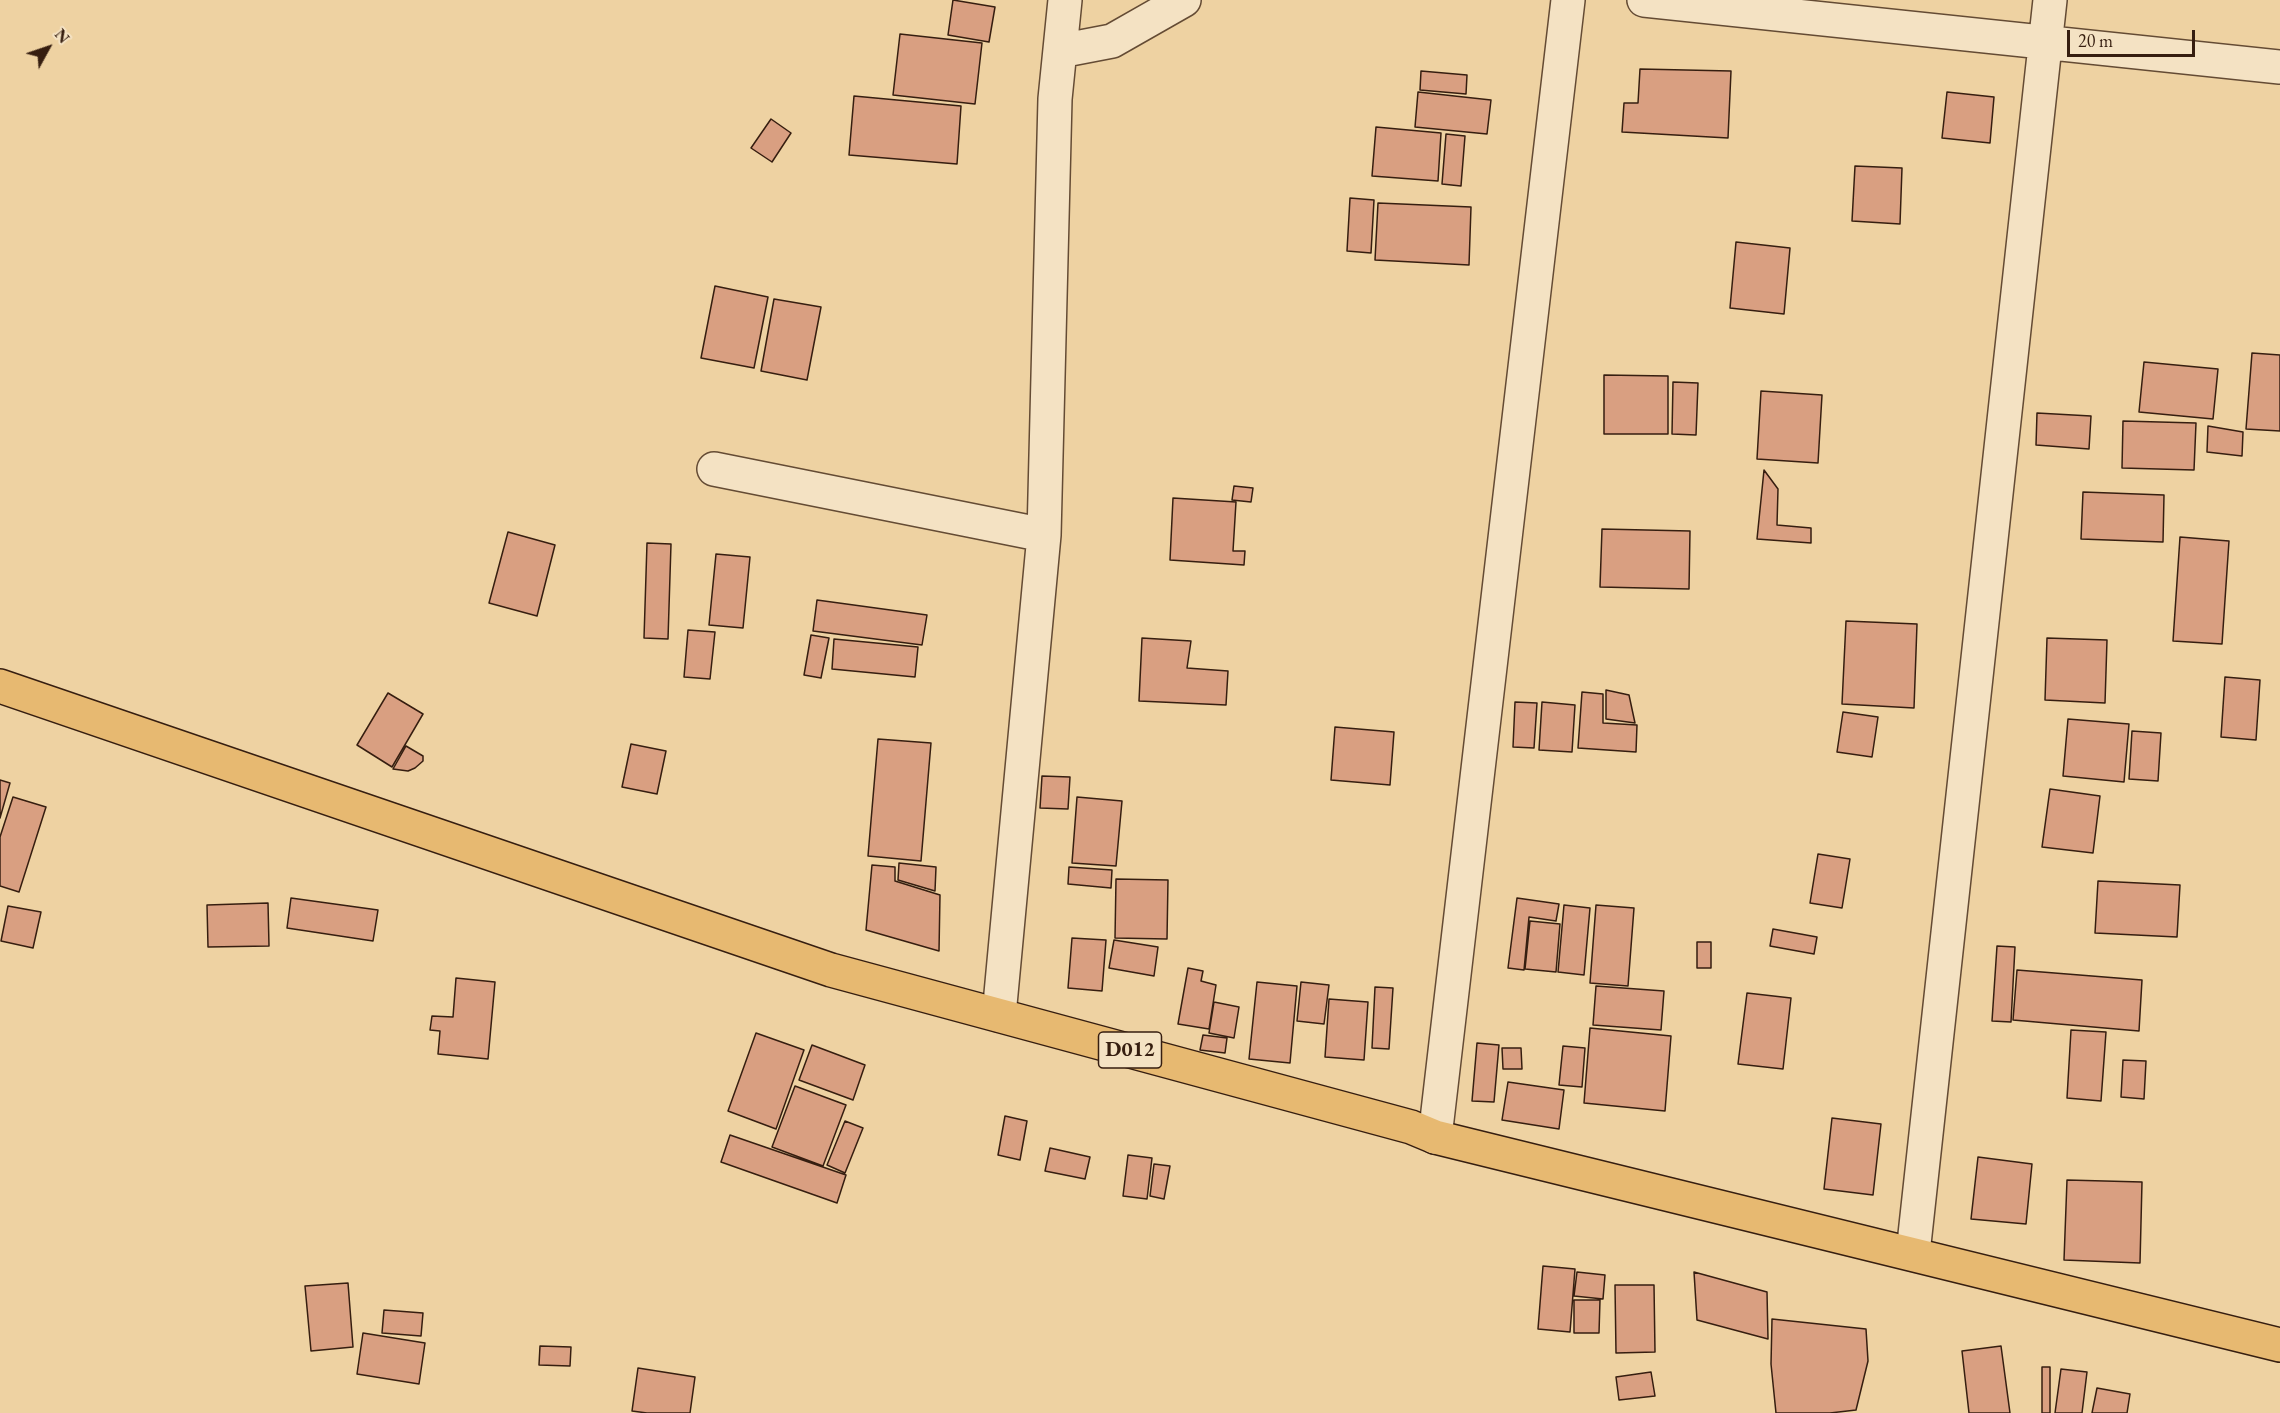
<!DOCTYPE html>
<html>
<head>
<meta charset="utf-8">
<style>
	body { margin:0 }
	#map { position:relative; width:2280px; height:1413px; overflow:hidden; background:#eed2a2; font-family:"EB Garamond",serif }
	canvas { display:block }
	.north { position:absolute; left:18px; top:18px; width:60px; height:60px; -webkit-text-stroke:4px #f4e2c3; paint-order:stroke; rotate:50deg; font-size:16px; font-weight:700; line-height:24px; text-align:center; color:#361e10 }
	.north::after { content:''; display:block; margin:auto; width:21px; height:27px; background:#361e10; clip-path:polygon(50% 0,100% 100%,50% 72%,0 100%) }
	.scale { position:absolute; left:2067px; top:30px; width:128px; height:27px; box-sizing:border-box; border:3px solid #361e10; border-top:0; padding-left:8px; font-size:18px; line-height:21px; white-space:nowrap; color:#361e10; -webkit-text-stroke:4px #f4e2c3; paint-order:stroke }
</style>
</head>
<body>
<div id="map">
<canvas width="2280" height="1413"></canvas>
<div class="north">N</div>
<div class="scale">20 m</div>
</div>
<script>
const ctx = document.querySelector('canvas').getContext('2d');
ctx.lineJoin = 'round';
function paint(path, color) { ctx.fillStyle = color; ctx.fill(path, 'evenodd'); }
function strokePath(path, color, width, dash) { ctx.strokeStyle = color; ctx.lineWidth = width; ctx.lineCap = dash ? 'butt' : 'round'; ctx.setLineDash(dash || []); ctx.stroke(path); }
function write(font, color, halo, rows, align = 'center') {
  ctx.font = font + ' "EB Garamond",serif'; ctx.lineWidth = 6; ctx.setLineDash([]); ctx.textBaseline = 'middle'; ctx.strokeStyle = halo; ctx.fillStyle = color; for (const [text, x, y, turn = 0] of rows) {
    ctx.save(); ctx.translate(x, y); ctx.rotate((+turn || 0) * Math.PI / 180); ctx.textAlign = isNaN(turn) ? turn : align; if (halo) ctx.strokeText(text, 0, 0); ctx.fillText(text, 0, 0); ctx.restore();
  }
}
const building = new Path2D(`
	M953 0 995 7 989 42 948 35Z
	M900 34 982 43 975 104 893 95Z
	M1640 69 1731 71 1728 138 1622 132 1624 103H1638Z
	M1421 71 1467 75 1466 94 1420 90Z
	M1418 92 1491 100 1487 134 1415 127Z
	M1947 92 1994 97 1990 143 1942 138Z
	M854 96 961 106 957 164 849 155Z
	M771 119 791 133 772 162 751 148Z
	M1376 127 1441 133 1438 181 1372 176Z
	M1446 134 1465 136 1461 186 1442 184Z
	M1855 166 1902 168 1900 224 1852 221Z
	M1350 198 1374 200 1371 253 1347 251Z
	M1378 203 1471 207 1469 265 1375 260Z
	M1736 242 1790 248 1784 314 1730 308Z
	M715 286 768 297 754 368 701 358Z
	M774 299 821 307 807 380 761 371Z
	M2252 353 2280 355V431L2246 429Z
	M2144 362 2218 369 2213 419 2139 412Z
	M1604 375 1668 376V434H1604Z
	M1673 382 1698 383 1696 435 1672 434Z
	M1761 391 1822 395 1818 463 1757 459Z
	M2037 413 2091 416 2089 449 2036 445Z
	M2123 421 2196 423 2194 470 2122 468Z
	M2208 426 2243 432 2242 456 2207 452Z
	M1764 470 1778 489 1777 525 1811 528V543L1757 539Z
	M1234 486 1253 488 1251 502 1232 500Z
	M2083 492 2164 495 2163 542 2081 539Z
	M1173 498 1236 502 1233 551H1245L1244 565 1170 560Z
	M1602 529 1690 531 1689 589 1600 587Z
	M508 532 555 545 537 616 489 603Z
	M2180 537 2229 541 2222 644 2173 641Z
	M647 543 671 544 668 639 644 638Z
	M716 554 750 557 743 628 709 625Z
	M817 600 927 615 922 645 813 631Z
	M1846 621 1917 624 1914 708 1842 704Z
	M688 630 715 632 710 679 684 677Z
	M811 635 829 638 821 678 804 675Z
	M1142 638 1191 641 1187 668 1228 671 1226 705 1139 701Z
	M2047 638 2107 640 2105 703 2045 700Z
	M834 639 918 647 915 677 832 669Z
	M2225 677 2260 680 2256 740 2221 737Z
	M1606 690 1629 695 1635 723 1606 719Z
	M1582 692 1603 694V723L1637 725 1636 752 1578 748Z
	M388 693 423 714 392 767 357 745Z
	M1515 702 1537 703 1534 748 1513 747Z
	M1542 702 1575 705 1572 752 1539 750Z
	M1843 712 1878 717 1872 757 1837 752Z
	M2068 719 2129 724 2124 782 2063 776Z
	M1335 727 1394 732 1390 785 1331 780Z
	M2132 731 2161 733 2158 781 2129 779Z
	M878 739 931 743 921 861 868 856Z
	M631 744 666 751 657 794 622 787Z
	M406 746 423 756V761L415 768 408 771 393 769Z
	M1042 776 1070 777 1068 809 1040 808Z
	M0 780 10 783 0 818Z
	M2050 789 2100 796 2093 853 2042 847Z
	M13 797 46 807 19 892 0 886V837Z
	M1077 797 1122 801 1116 866 1072 863Z
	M1818 854 1850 859 1842 908 1810 903Z
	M899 863 936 867 935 891 898 880Z
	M872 865 895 867V881L940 895 939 951 866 930Z
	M1069 867 1112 870 1111 888 1068 884Z
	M1116 879 1168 880 1167 939 1115 938Z
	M2098 881 2180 885 2177 937 2095 933Z
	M291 898 378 910 373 941 287 928Z
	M1517 898 1559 904 1556 921 1529 917 1524 970 1508 968Z
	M268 903 269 946 208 947 207 905Z
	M1564 905 1590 908 1584 975 1558 972Z
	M1596 905 1634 908 1628 986 1590 983Z
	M8 906 41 912 33 948 1 941Z
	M1530 921 1560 924 1556 972 1525 969Z
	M1773 929 1817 937 1814 954 1770 946Z
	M1072 938 1106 940 1102 991 1068 988Z
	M1114 940 1158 947 1154 976 1109 968Z
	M1697 942H1711V968H1697Z
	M1997 946 2015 947 2011 1022 1992 1021Z
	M1188 968 1203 971 1201 981 1216 985 1209 1029 1178 1024Z
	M2017 970 2142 980 2139 1031 2013 1020Z
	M456 978 495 982 488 1059 438 1054 440 1031 430 1030 432 1016 453 1017Z
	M1257 982 1297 986 1290 1063 1249 1059Z
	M1301 982 1329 985 1324 1024 1297 1021Z
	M1596 986 1664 991 1661 1030 1593 1025Z
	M1375 987 1393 988 1389 1049 1372 1048Z
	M1747 993 1791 998 1783 1069 1738 1064Z
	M1329 999 1368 1002 1364 1060 1325 1057Z
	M1214 1002 1239 1007 1234 1038 1209 1033Z
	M1590 1028 1671 1036 1665 1111 1584 1103Z
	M2071 1030 2106 1032 2101 1101 2067 1098Z
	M756 1033 804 1050 776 1129 728 1111Z
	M1203 1035 1227 1038 1225 1053 1200 1050Z
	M1477 1043 1499 1045 1494 1102 1472 1101Z
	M812 1045 865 1065 853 1100 799 1080Z
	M1563 1046 1585 1048 1582 1087 1559 1085Z
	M1502 1048H1521L1522 1069H1503Z
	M2123 1060 2146 1061 2144 1099 2121 1097Z
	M1508 1082 1564 1090 1559 1129 1502 1120Z
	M795 1086 846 1105 823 1166 772 1147Z
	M1005 1116 1027 1121 1020 1160 998 1155Z
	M1832 1118 1881 1124 1873 1195 1824 1189Z
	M845 1121 863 1128 845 1173 827 1165Z
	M730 1135 846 1175 837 1203 721 1162Z
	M1050 1148 1090 1157 1085 1179 1045 1171Z
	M1128 1155 1152 1158 1147 1199 1123 1196Z
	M1978 1157 2032 1164 2026 1224 1971 1219Z
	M1154 1164 1170 1166 1164 1199 1150 1196Z
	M2067 1180 2142 1182 2140 1263 2064 1260Z
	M1543 1266 1575 1269 1570 1332 1538 1329Z
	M1577 1272 1605 1275 1603 1299 1574 1296Z
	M1694 1272 1767 1292 1768 1339 1697 1320Z
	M348 1283 353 1347 311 1351 305 1286Z
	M1615 1285H1654L1655 1352 1616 1353Z
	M1574 1300H1600L1599 1333H1574Z
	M384 1310 423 1313 421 1336 382 1333Z
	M1772 1319 1866 1329 1868 1361 1856 1410 1830 1413H1776L1771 1364Z
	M363 1333 425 1343 419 1384 357 1374Z
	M540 1346 571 1347 570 1366 539 1365Z
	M2001 1346 2010 1413H1969L1962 1351Z
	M2042 1367H2050V1413H2042Z
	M638 1368 695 1377 690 1413H647L632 1411Z
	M2061 1369 2087 1372 2082 1413H2055Z
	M1651 1372 1655 1396 1619 1400 1616 1377Z
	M2097 1388 2130 1394 2127 1413H2092Z`);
paint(building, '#d99f81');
strokePath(building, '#361e10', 1.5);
const street = new Path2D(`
	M1644 0 2280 67
	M1060 51 1112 41 1184 0
	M714 469 1044 535
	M999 1015 1044 535 1055 99 1065 0
	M1435 1137 1568 0
	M1913 1253 2050 0`);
const primary = new Path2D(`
	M0 686 831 970 1411 1127 1435 1137 2280 1345`);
strokePath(street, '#644b34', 36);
strokePath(primary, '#361e10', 36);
strokePath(street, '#f4e2c3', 33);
strokePath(primary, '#e7b971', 33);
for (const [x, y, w] of [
	[1130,1050,63]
]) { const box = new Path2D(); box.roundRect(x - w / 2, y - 18, w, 36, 4.5); ctx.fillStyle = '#f4e2c3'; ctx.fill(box); strokePath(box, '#361e10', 1.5); }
write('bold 21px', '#361e10', null, [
	["D012",1130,1050]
]);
</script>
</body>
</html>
